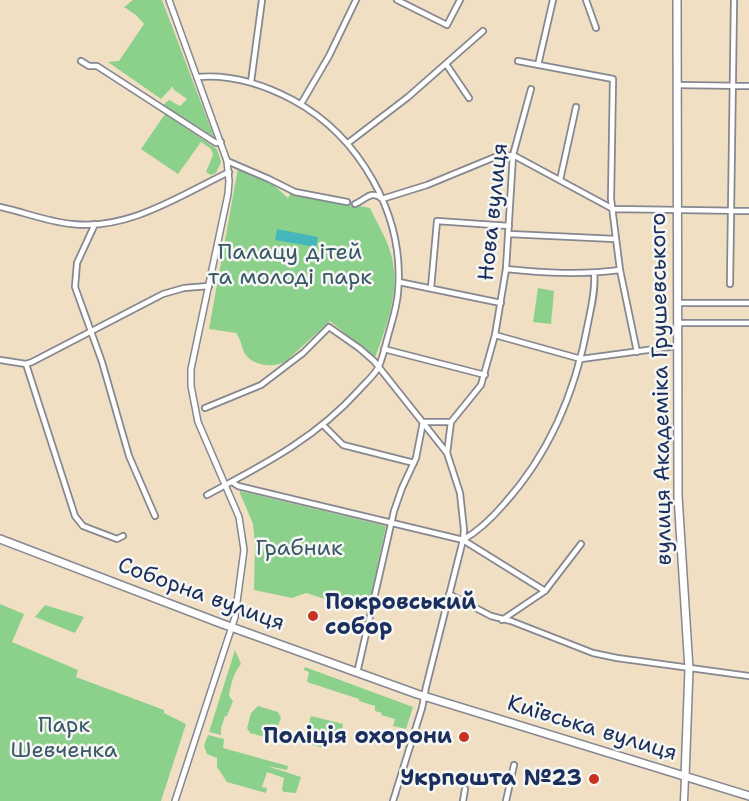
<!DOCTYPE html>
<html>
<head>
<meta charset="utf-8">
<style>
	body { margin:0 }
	canvas { display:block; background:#f0dfc2 }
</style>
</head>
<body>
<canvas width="749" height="801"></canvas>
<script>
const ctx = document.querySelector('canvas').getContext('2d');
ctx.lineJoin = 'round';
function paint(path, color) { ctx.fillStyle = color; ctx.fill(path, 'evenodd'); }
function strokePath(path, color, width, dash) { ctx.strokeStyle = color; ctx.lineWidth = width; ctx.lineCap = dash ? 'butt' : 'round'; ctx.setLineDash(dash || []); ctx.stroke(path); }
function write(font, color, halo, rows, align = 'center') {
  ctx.font = font + ' "Shantell Sans",sans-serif'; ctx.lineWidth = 5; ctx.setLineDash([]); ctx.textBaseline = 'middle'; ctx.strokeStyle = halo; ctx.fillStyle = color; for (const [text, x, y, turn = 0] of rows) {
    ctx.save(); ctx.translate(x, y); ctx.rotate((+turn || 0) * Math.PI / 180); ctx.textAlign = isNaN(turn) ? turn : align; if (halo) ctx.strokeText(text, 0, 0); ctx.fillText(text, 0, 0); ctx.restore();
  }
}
paint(new Path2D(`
	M133 0H162L214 137 163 105 169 100 180 106 187 99 173 89V86L161 99 108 62 119 61 144 24 136 15 124 7Z
	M165 114 217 149 221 162 216 173 211 175 206 172 213 155 211 149 201 142 178 174 141 149Z
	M238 168 269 181 288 198 291 193 370 208C377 223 387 239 391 254 401 291 387 324 375 358L330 321 285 362C273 368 251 366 244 352 241 345 241 340 236 333L209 329Z
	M538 288 554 291 551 324 533 322Z
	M240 491 386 526 368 609 341 604 306 593 292 598 254 590 255 544 253 524 240 493Z
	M0 604 24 614 12 642 78 670 76 677 164 710V713L186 724 161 801H0Z
	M45 605 84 617 75 633 35 617Z
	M235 650 241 664C233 674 231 684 229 696L233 701 227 716H225L221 728V735L209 732Z
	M305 667 413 707 406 729 393 726 395 719 381 715 382 713 375 711V706L359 701V699L307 682 309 672 304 670Z
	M258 706 278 712 281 718 273 739 250 733 247 728 251 713Z
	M311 716 343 724 339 744 328 741 326 749 304 742Z
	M208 735 224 739 223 748 288 766 287 770 267 766 301 777 296 793 284 792 282 790 284 778 267 772 262 787 267 788 266 793 227 782 217 767V758L207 754 204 746Z`), '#8cd18b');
paint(new Path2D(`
	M277 229 318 237 316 247 275 240Z`), '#46b6bd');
const minor = new Path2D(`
	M397 0 447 25 460 0
	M586 0 596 28
	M81 61 89 66H97L216 143 221 142
	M518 61 613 79 611 199 620 270 637 352
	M446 64 469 98
	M538 65 553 0
	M197 77C231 74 263 84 293 100 359 136 405 214 398 292 397 307 392 321 388 336 385 346 383 357 379 366 375 375 365 383 359 390 315 439 263 465 207 495
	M251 82 262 0
	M677 85 749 86
	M301 104 329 56 356 0
	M348 143 408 97 483 31
	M227 161 269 179 295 192 347 202
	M560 180 576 107
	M355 204C365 200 372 189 382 199L427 185 495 157 513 155 613 209 749 211
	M0 207C24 212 48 222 72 224 128 231 181 195 229 172
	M95 224 77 263 75 287 102 362 129 456 155 516
	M509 234 615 239
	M506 269C545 273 581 275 620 270
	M399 282 501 303
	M730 284 734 0
	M431 288 437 221 509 226
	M678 303H749
	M677 323H749
	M495 335 581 359 677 346
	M384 349 485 375
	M0 360 26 364 32 362 163 294 184 288 209 286
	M26 364 75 516 83 526 117 539 123 536
	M205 408 261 385 303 353 329 327 359 348 374 361 447 453
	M423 422H451
	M323 425 343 445 414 463
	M232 482 238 486 463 540 545 591
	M463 540C480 530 492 518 504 504 550 453 576 390 588 323 591 308 596 289 594 273
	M449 594 491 616 511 621 593 653 617 658 749 676
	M502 620 545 591 581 544
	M357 673 394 511 402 488 416 458 423 422
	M393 801 422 708 426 687 463 540 464 530 460 493 447 453 451 422 481 385 495 335 506 269 513 155 531 89
	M463 801 465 789
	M506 801 514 765`);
const tertiary = new Path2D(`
	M169 0 227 161 229 181 228 194 191 369V386L198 422 239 517 244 550 235 617 175 801`);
const secondary = new Path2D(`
	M684 801 685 777`);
const primary = new Path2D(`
	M677 0 678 496 689 669 685 777
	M0 539 220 623 417 694 749 796`);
strokePath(minor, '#868790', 8);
strokePath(tertiary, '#868790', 8);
strokePath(secondary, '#868790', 9);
strokePath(primary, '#868790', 10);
strokePath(minor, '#fff', 4.5);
strokePath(tertiary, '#fff', 5);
strokePath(secondary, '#fff', 6);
strokePath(primary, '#fff', 7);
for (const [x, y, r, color] of [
	[313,616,6,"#c8321e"],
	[464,737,6,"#c8321e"],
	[594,779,6,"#c8321e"]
]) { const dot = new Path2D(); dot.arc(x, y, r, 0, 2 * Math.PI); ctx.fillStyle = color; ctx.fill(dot); strokePath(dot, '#f6f6f2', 2); }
write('22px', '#1b2f5e', '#f6f6f2', [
	["Нова вулиця",494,212,-84],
	["вулиця Академіка Грушевського",662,389,-91],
	["Соборна вулиця",201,595,20],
	["Київська вулиця",592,729,17]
]);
write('22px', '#375869', '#f6f6f2', [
	["Палацу дітей",290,253],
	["та молоді парк",290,278],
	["Грабник",299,549],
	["Парк",64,726],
	["Шевченка",64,751]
]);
write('bold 22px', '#1b2f5e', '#f6f6f2', [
	["Покровський",325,603,"left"],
	["собор",325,628,"left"],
	["Поліцiя охорони",452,737],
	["Укрпошта №23",582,779]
], 'right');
</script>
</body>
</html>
